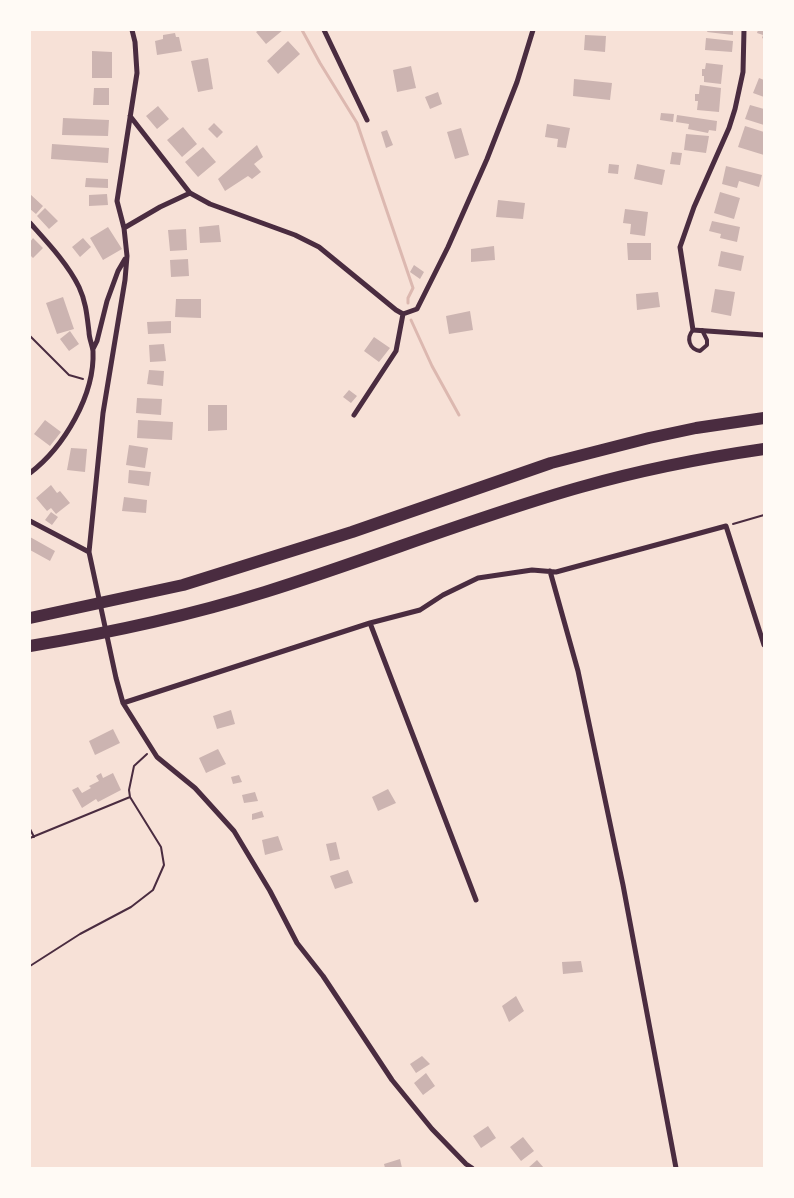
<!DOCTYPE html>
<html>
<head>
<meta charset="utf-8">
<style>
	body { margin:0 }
	#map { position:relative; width:794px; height:1198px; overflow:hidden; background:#f7e1d7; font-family:Arial,sans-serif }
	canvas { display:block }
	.frame { position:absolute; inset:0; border:31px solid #fffaf5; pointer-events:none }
</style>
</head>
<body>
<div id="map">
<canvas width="794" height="1198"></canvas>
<div class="frame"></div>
</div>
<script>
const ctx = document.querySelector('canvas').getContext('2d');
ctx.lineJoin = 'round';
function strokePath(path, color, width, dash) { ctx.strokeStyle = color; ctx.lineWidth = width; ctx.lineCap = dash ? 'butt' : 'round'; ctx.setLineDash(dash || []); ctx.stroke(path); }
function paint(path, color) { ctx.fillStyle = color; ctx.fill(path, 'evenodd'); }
strokePath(new Path2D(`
	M302 30 320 63 357 123 413 288 408 298V303
	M411 320 432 366 459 415`), '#dcb8b0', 3);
paint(new Path2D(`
	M259 30H283L266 44 256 32Z
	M708 30H733V35L707 32Z
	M758 30H764V39L762 38 763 35 757 33Z
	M175 33 176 37H179L182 51 157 55 155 41 163 39V35Z
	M585 35 606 36 605 52 584 50Z
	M706 38 733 41 732 52 705 50Z
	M288 41 300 54 278 74 267 61Z
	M92 51 112 52V78H92Z
	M208 58 213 89 198 92 191 61Z
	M706 63 723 65 721 84 704 82V76H702V69H705Z
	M411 66 416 88 397 92 393 70Z
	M759 78 764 80V97L753 93Z
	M574 79 612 83 610 100 573 96Z
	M700 85 721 88 719 112 697 110 698 101H695V94H699Z
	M94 88H109V105H93Z
	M438 92 442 104 430 109 425 97Z
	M750 105 764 109V125L745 119Z
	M158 106 169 119 157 129 146 116Z
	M661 113 674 114 673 122 660 120Z
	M677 115 717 121 716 131 709 130 708 133 688 129 689 124 676 122Z
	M63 118 109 120 108 136 62 135Z
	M214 123 223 132 217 138 208 129Z
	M547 124 570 128 566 148 557 147 558 139 545 137Z
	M745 126 764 132V155L738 147Z
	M183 127 197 144 182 157 167 140Z
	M461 128 469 155 455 159 447 132Z
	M387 130 393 145 386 148 381 132Z
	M686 134 709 136 706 153 684 150Z
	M52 144 109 148 108 163 51 159Z
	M257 145 263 157 254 164 261 172 252 179 248 176 225 191 218 179Z
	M203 147 216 162 198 177 185 162Z
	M672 152 682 153 680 165 670 164Z
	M609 164 619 165 618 174 608 173Z
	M637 164 665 170 662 185 634 179Z
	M726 166 762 175 759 187 739 181 737 188 722 184Z
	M86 178 108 179V188L85 187Z
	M720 192 740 198 734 219 714 213Z
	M30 194 43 206 36 214 30 209Z
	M107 194 108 205 89 206V195Z
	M498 200 525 203 523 219 496 217Z
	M45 208 58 221 49 229 37 216Z
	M625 209 648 212 645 236 630 234 631 224 623 223Z
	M712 221 740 227 737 242 720 238 721 234 709 231Z
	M219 225 221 242 200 243 199 227Z
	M108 227 122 249 103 260 90 238Z
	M186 229 187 250 170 251 168 230Z
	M33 238 43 248 33 258 30 255V242Z
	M83 238 91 247 80 257 72 247Z
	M627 243H651V260H628Z
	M494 246 495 260 471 262V249Z
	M721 251 744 256 741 271 718 266Z
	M188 259 189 276 171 277 170 260Z
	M414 265 424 272 420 279 410 272Z
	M715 289 735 292 731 316 711 312Z
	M658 292 660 307 637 310 636 294Z
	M63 297 74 329 57 334 46 303Z
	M176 299H201V318L175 317Z
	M470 311 473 330 449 334 446 316Z
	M171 321V333L148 334 147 322Z
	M70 331 79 344 69 351 60 339Z
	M374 337 390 348 379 362 364 351Z
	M164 344 166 361 150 362 149 345Z
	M149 370 164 371 163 386 147 384Z
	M349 390 357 396 351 403 343 397Z
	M137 398 162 399 161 415 136 413Z
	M208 405H227V430L208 431Z
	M45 420 61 432 50 446 34 434Z
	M138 420 173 422 172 440 137 438Z
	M129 445 148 448 145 468 126 465Z
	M71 448 87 449 85 472 67 470Z
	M129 470 151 472 149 486 128 483Z
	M51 485 57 493 60 491 70 503 56 514 51 508 47 511 36 498Z
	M124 497 147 500 146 513 122 511Z
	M51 512 58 517 52 525 45 520Z
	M30 537 55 551 50 561 30 550Z
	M231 710 235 724 217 729 213 716Z
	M113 729 120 743 95 755 89 741Z
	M218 749 226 764 206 773 199 758Z
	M101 773 103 778 113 773 121 790 98 802 96 799 82 808 72 790 78 787 82 793 91 788 89 786 99 781 96 776Z
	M239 775 242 782 233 784 231 777Z
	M388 789 396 803 378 811 372 797Z
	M255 792 258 801 244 803 242 795Z
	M262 811 264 817 252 820V814Z
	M278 836 283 850 265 855 262 840Z
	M336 842 340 859 330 861 326 844Z
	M348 870 353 883 335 889 330 876Z
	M581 961 583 972 563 974 562 962Z
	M516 996 524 1011 509 1022 502 1006Z
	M422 1056 430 1064 416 1073 410 1064Z
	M426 1073 435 1086 423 1095 414 1083Z
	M488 1126 496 1138 481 1148 473 1136Z
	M523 1137 534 1151 521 1161 510 1147Z
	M400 1159 402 1168H385L384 1164Z
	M537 1160 544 1168H528Z`), '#ccb4b1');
strokePath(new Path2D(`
	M30 336 69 375 83 379
	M733 524 764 515
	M30 829 34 837
	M30 838 130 797
	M30 966 80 934 131 907 153 890 164 865 161 847 130 797 129 790 134 766 147 754`), '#4a2c40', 2);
strokePath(new Path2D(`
	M693 330C686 338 689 349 700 351L707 345V340L702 330`), '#4a2c40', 4);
strokePath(new Path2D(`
	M132 30 135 42 137 73 117 201 124 228 127 256 125 280 103 413 89 552 116 678 123 703 157 757 195 788 234 831 270 891 297 943 323 976 392 1080 432 1129 466 1164 472 1168
	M324 30 367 120
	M744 30 743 72 735 109 729 128 694 207 680 247 693 330 764 335
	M130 116 190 193 210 204 295 235 319 247 396 310 403 314 417 309 448 247 487 159 517 82 533 30
	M30 223C47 242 68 264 79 287 86 302 87 316 89 332 89 338 92 344 93 351 95 395 64 447 30 473
	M124 228 160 207 190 193
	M93 349 97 341 107 301 118 271 125 259
	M354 415 396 351 403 314
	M30 521 89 552
	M550 571 578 671 623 885 676 1168
	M370 623 476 900
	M123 703 370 623 420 610 443 595 478 578 532 570 556 572 726 526 764 645`), '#4a2c40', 5);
strokePath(new Path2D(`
	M30 618 183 585 352 532 551 463 649 438 696 428 764 418
	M30 646C109 633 188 616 265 592 371 559 474 517 581 487 641 470 702 458 764 449`), '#4a2c40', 12);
</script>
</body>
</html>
